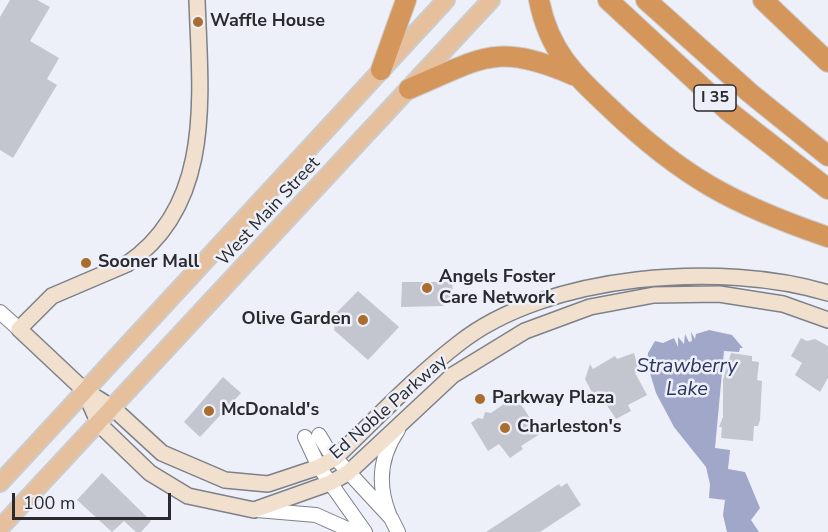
<!DOCTYPE html>
<html>
<head>
<meta charset="utf-8">
<style>
	body { margin:0 }
	#map { position:relative; width:828px; height:532px; overflow:hidden; background:#edeff9; font-family:"Nunito Sans",sans-serif }
	canvas { display:block }
	.scale { position:absolute; left:12px; top:493px; width:159px; height:27px; box-sizing:border-box; border:3px solid #292a2d; border-top:0; padding-left:8px; font-size:18px; line-height:21px; white-space:nowrap; color:#292a2d; -webkit-text-stroke:4px #edeff9; paint-order:stroke }
</style>
</head>
<body>
<div id="map">
<canvas width="828" height="532"></canvas>
<div class="scale">100 m</div>
</div>
<script>
const ctx = document.querySelector('canvas').getContext('2d');
ctx.lineJoin = 'round';
function paint(path, color) { ctx.fillStyle = color; ctx.fill(path, 'evenodd'); }
function strokePath(path, color, width, dash) { ctx.strokeStyle = color; ctx.lineWidth = width; ctx.lineCap = dash ? 'butt' : 'round'; ctx.setLineDash(dash || []); ctx.stroke(path); }
function write(font, color, halo, rows, align = 'center') {
  ctx.font = font + ' "Nunito Sans",sans-serif'; ctx.lineWidth = 5; ctx.setLineDash([]); ctx.textBaseline = 'middle'; ctx.strokeStyle = halo; ctx.fillStyle = color; for (const [text, x, y, turn = 0] of rows) {
    ctx.save(); ctx.translate(x, y); ctx.rotate((+turn || 0) * Math.PI / 180); ctx.textAlign = isNaN(turn) ? turn : align; if (halo) ctx.strokeText(text, 0, 0); ctx.fillText(text, 0, 0); ctx.restore();
  }
}
paint(new Path2D(`
	M709 330 732 335 743 348H740L739 352 724 351 715 448 730 450 728 469 745 472 760 508 751 520 759 532H727L723 515 725 500 709 498 710 484 706 467 674 427 656 393 647 363 648 353 655 341 663 343 674 338 678 347V337L684 344 685 334 689 342 692 341 691 332 695 339 696 334Z`), '#a0a7c8');
paint(new Path2D(`
	M10 0H37L50 7 30 41 59 58 47 79 57 85 13 158 0 150V17Z
	M402 282H452L453 294 443 306 401 307Z
	M358 291 399 327 368 360 334 330 336 313Z
	M801 338 807 341 815 339 828 346V378L820 392 795 375 802 363 791 356Z
	M634 353 639 372 635 373 647 395 628 405 631 411 616 419 600 395 595 398 585 379 590 364 593 369 615 356 617 359Z
	M731 353 752 356V361L759 362 757 380 762 381 760 420 758 426H754L753 441 721 438 722 427H719L723 417V380Z
	M223 377 241 393 200 437 184 422Z
	M511 399 519 401 540 434 521 446 523 449 510 458 499 444 488 451 471 423 478 418 483 419 485 412 491 413Z
	M102 473 151 521 141 532H136L124 521 112 532 77 500Z
	M567 483 581 505 540 532H486L559 484 561 487Z`), '#c3c6cf');
const tertiary = new Path2D(`
	M0 312 19 329
	M319 435 328 450 391 518 398 532
	M305 437 319 467 365 532
	M257 510 316 515 354 532
	M389 514C377 484 380 456 398 430`);
const secondary = new Path2D(`
	M197 0C200 93 215 204 127 264L52 296 19 329 84 390 113 408 162 453 225 480 268 484 319 467 335 458C375 420 414 378 458 344 547 273 723 261 828 293
	M84 390 99 424 150 473 188 496 254 510 330 483 348 473 453 375 525 331 590 307 654 295 719 294 783 304 828 320`);
const primary = new Path2D(`
	M0 483 446 0
	M0 528 491 0`);
const motorway = new Path2D(`
	M539 0C549 51 574 74 610 108 682 177 734 205 828 237
	M608 0 727 110 828 189
	M646 0 750 93 828 156
	M763 0 828 62
	M381 70 406 0
	M409 89C481 59 495 41 573 75`);
strokePath(tertiary, '#7e8189', 16);
strokePath(secondary, '#7e8189', 18);
strokePath(primary, '#cccccd', 20);
strokePath(motorway, '#cccccd', 22);
strokePath(tertiary, '#fff', 14);
strokePath(secondary, '#f2e0ce', 15);
strokePath(primary, '#e6c09d', 16);
strokePath(motorway, '#d5965b', 20);
for (const [x, y, r, color] of [
	[198,22,6,"#aa6d30"],
	[86,263,6,"#aa6d30"],
	[427,288,6,"#aa6d30"],
	[363,320,6,"#aa6d30"],
	[480,399,6,"#aa6d30"],
	[209,411,6,"#aa6d30"],
	[505,428,6,"#aa6d30"]
]) { const dot = new Path2D(); dot.arc(x, y, r, 0, 2 * Math.PI); ctx.fillStyle = color; ctx.fill(dot); strokePath(dot, '#edeff9', 2); }
for (const [x, y, w] of [
	[715,98,42]
]) { const box = new Path2D(); box.roundRect(x - w / 2, y - 13, w, 26, 4.5); ctx.fillStyle = '#edeff9'; ctx.fill(box); strokePath(box, '#292a2d', 1.5); }
write('bold 16px', '#292a2d', null, [
	["I 35",715,98]
]);
write('bold 18px', '#292a2d', '#edeff9', [
	["Waffle House",210,22],
	["Sooner Mall",98,263],
	["Angels Foster",439,278],
	["Care Network",439,299],
	["Olive Garden",351,320,"right"],
	["Parkway Plaza",492,399],
	["McDonald's",221,411],
	["Charleston's",517,428]
], 'left');
write('18px', '#292a2d', '#edeff9', [
	["West Main Street",269,212,-47],
	["Ed Noble Parkway",389,408,-41]
]);
write('italic 20px', '#2c3460', '#edeff9', [
	["Strawberry",687,367],
	["Lake",687,390]
]);
</script>
</body>
</html>
